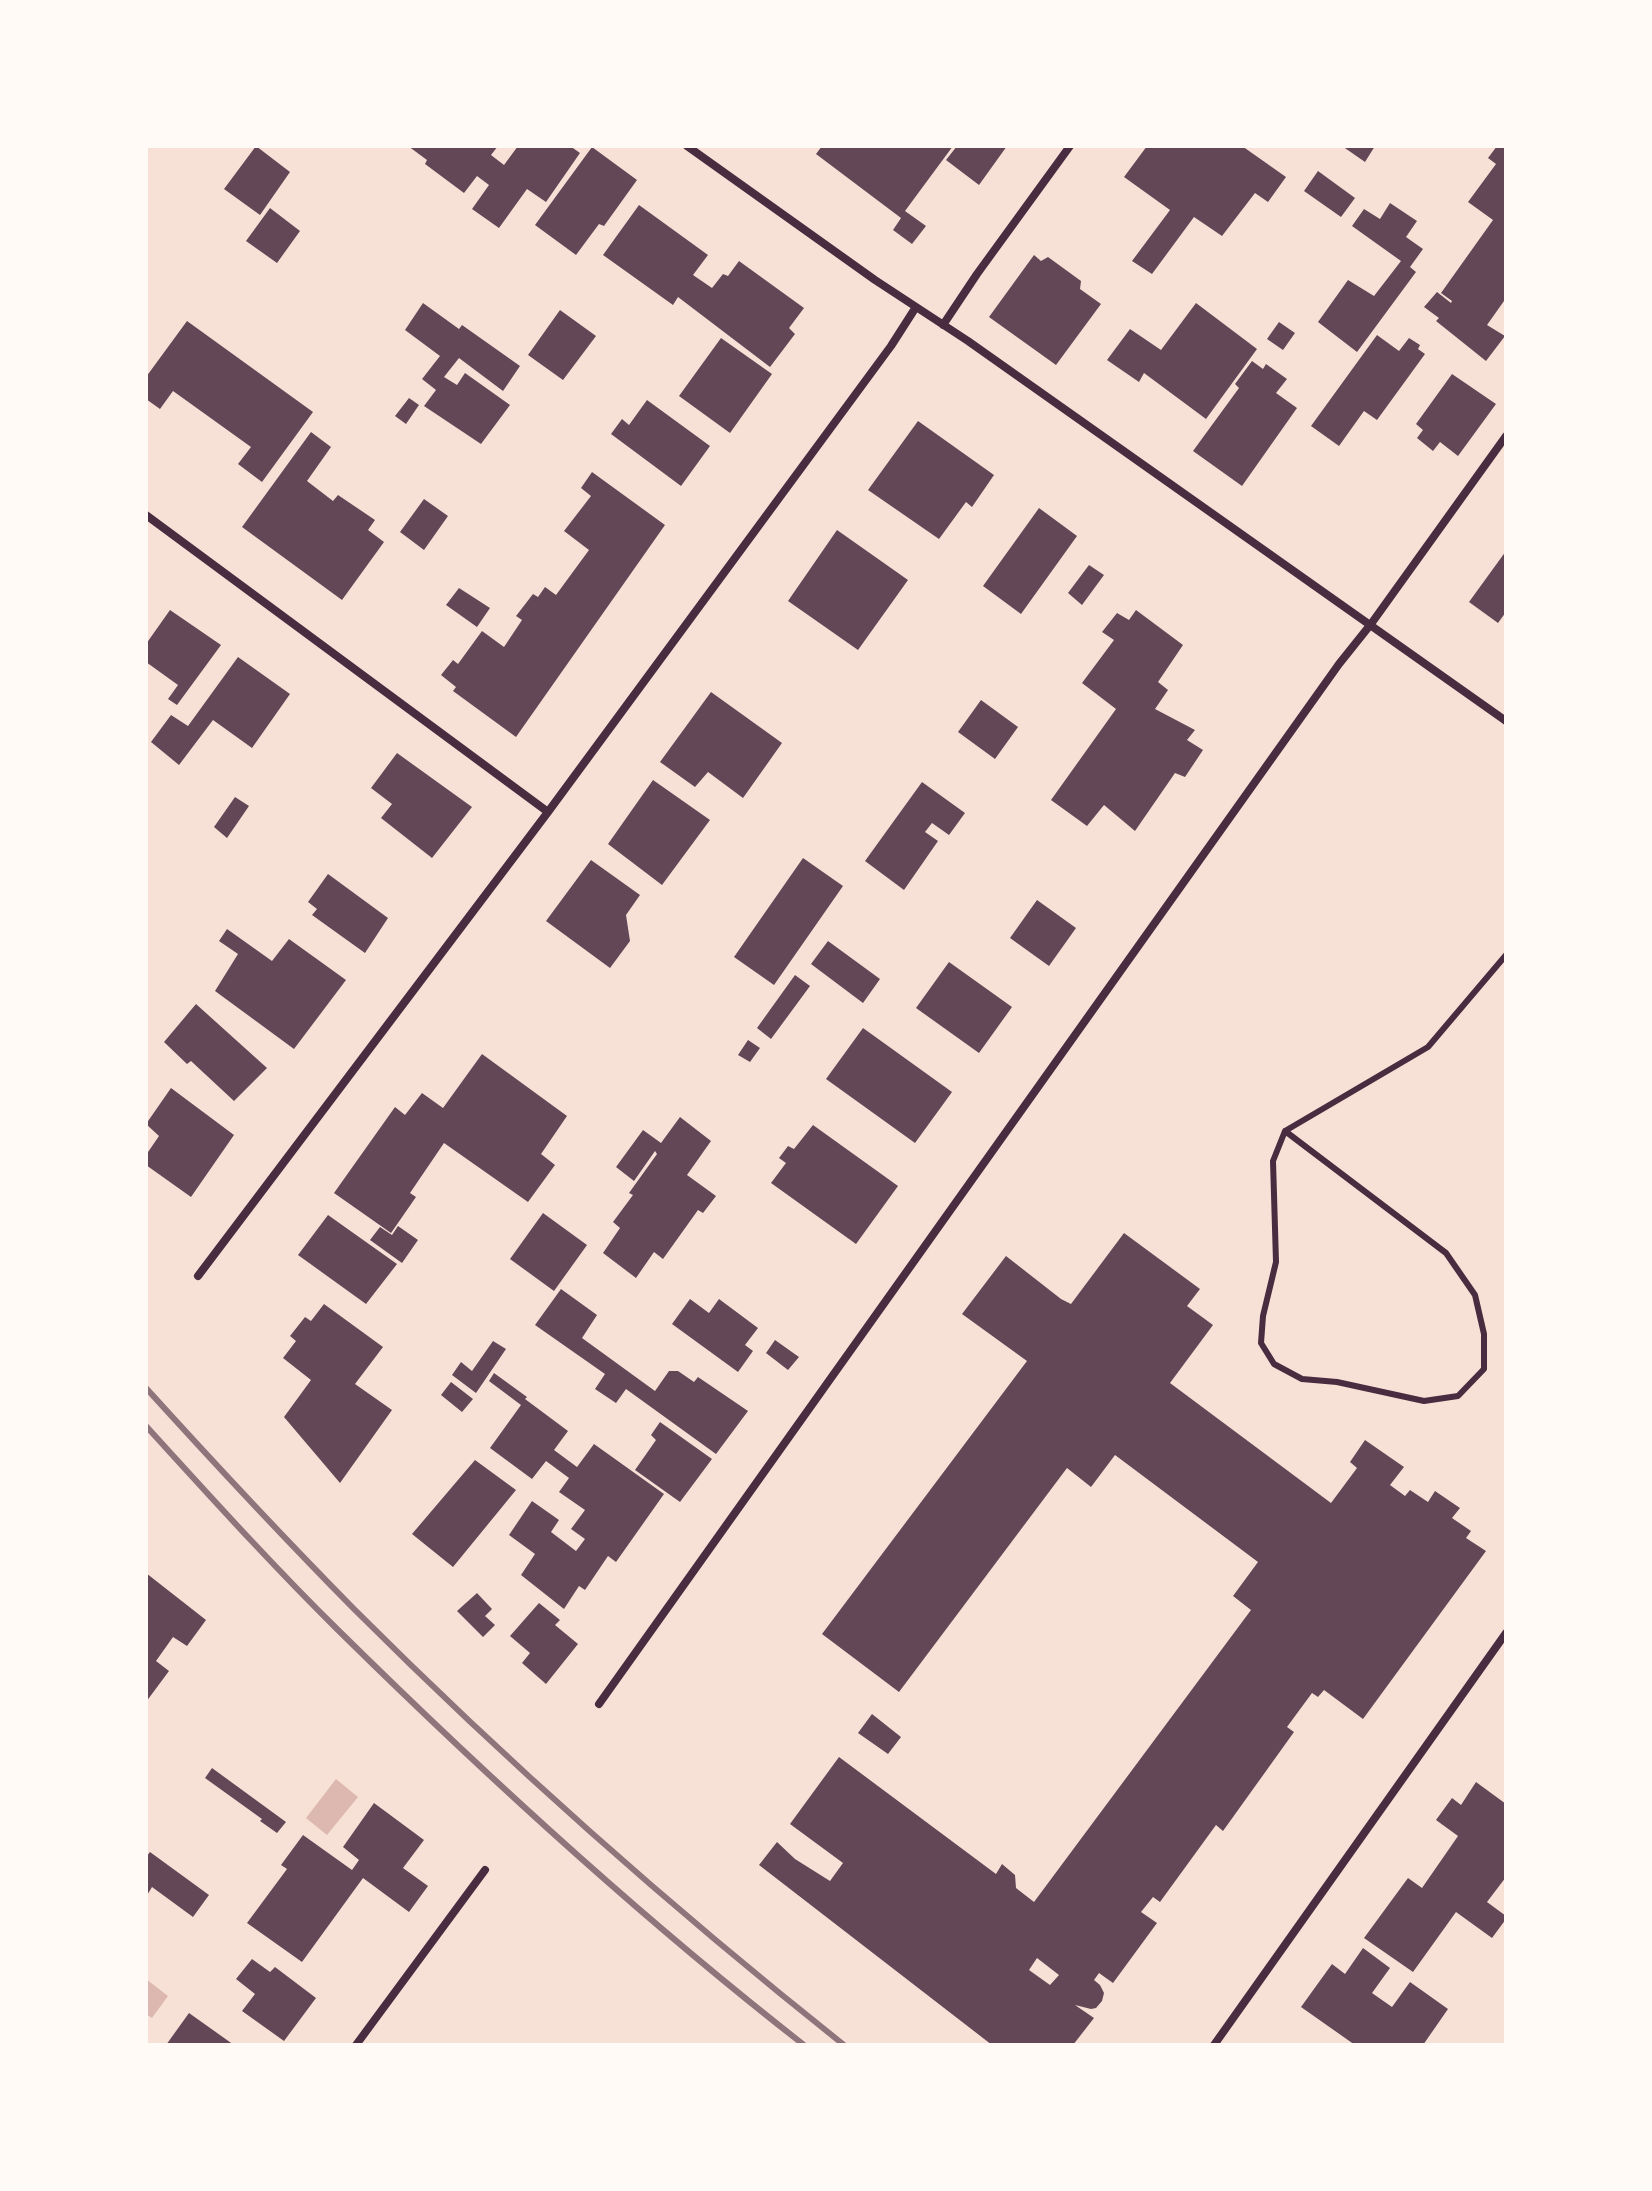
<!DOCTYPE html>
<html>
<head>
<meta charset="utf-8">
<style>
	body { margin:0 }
	#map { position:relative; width:1652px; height:2191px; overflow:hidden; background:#f7e1d7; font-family:Georgia,serif }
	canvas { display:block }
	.frame { position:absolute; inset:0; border:148px solid #fffaf5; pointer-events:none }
</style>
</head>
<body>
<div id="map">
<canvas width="1652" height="2191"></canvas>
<div class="frame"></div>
</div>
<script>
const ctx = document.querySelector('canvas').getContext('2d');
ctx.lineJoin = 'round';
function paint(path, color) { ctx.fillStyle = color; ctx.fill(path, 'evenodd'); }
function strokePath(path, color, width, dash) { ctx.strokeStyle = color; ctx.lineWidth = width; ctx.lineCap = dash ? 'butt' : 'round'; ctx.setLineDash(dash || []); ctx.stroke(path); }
paint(new Path2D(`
	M336 1779 358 1797 327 1835 306 1818Z
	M146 1979 168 1996 152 2018 146 2014Z`), '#dcb8b0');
paint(new Path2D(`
	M256 146 290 172 260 215 224 189Z
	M408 146H498L491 155 504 165 518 146H570L580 153 546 202 527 189 499 228 472 209 489 185 477 176 464 193 425 164 427 160Z
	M822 146H953L905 211 926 226 912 244 893 230 901 218 816 154Z
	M957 146H1007L979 185 946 160Z
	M1147 146H1242L1286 177 1268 202 1255 193 1222 236 1194 217 1152 274 1132 261 1170 210 1124 177Z
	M1342 146H1375L1365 162Z
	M1497 146H1506V302L1504 301 1487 325 1505 336 1486 361 1436 321 1439 318 1424 307 1437 292 1451 303 1452 301 1441 293 1493 220 1468 202 1496 164 1488 158Z
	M592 147 637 180 604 226 599 224 576 255 535 225Z
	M1318 171 1355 198 1341 217 1304 191Z
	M1390 203 1417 221 1406 237 1423 249 1410 267 1416 272 1357 352 1318 322 1348 280 1374 296 1401 261 1352 226 1364 209 1380 219Z
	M639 205 708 255 693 275 712 288 723 274 728 276 739 261 804 308 789 328 795 334 770 367 678 297 673 305 603 255Z
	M270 208 300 231 277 263 246 241Z
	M1034 255 1041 261 1048 257 1081 281 1080 289 1101 304 1056 365 989 317Z
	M423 303 459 329 462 325 520 366 503 391 459 358 444 377 457 385 465 373 510 405 481 444 424 406 436 390 422 379 440 356 405 330Z
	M1196 303 1257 349 1206 419 1144 373 1139 382 1107 360 1130 329 1161 350Z
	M560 310 596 336 563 380 528 355Z
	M187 321 313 412 262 482 238 464 251 447 173 391 160 409 146 399V377Z
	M1279 322 1295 333 1283 350 1267 339Z
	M1377 335 1399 351 1409 338 1420 345 1418 349 1425 354 1377 420 1364 411 1339 446 1311 426Z
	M721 338 772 374 730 433 679 396Z
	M1252 361 1263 369 1266 364 1287 379 1276 393 1297 408 1242 486 1193 451 1239 388 1235 384Z
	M1452 374 1496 404 1458 456 1440 442 1433 451 1417 438 1423 430 1416 424Z
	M409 398 419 405 406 424 395 416Z
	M647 400 710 446 681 486 611 434 622 419 629 425Z
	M918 421 994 475 972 507 966 502 939 539 868 490Z
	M311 432 331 447 307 481 333 501 338 495 375 520 368 530 384 542 342 600 242 527Z
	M592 472 665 525 516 737 453 691 456 687 441 675 453 660 458 664 482 631 504 647 522 620 516 616 533 594 538 597 545 587 556 595 589 550 564 531 591 496 581 488Z
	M424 499 448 516 424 550 400 532Z
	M1039 508 1077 536 1021 614 983 586Z
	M837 530 908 580 858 650 788 601Z
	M1506 551V612L1498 623 1469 602Z
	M1089 565 1104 575 1082 605 1068 593Z
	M459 588 490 608 477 627 446 605Z
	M170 610 221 645 177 705 168 699 178 685 146 662V644Z
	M1136 610 1183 645 1158 682 1168 690 1155 709 1195 730 1187 740 1203 750 1185 777 1175 773 1135 831 1104 805 1087 826 1051 800 1116 709 1082 683 1114 640 1102 632 1117 613 1129 620Z
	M238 657 290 694 252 748 213 720 179 765 151 742 171 715 188 726Z
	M711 692 782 743 743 798 708 772 695 787 660 762Z
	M981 700 1018 727 995 759 958 732Z
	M397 753 472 807 432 858 381 818 392 804 371 788Z
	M653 780 710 820 662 885 608 844Z
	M922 782 965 813 949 835 932 823 925 832 938 841 904 890 865 861Z
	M235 797 249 806 227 838 214 827Z
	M803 858 843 886 774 985 734 957Z
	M591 860 640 895 626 915 630 941 610 968 546 921Z
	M328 874 388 918 365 953 312 915 317 909 308 902Z
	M1037 900 1076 928 1049 966 1010 938Z
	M227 929 272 961 289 939 346 980 294 1049 215 991 238 954 219 941Z
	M828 941 880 979 863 1003 811 964Z
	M949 962 1012 1007 979 1053 916 1008Z
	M795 975 810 986 771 1039 757 1028Z
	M196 1004 267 1068 234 1101 191 1061 187 1064 164 1042Z
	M863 1028 952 1092 915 1143 826 1079Z
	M748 1040 760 1048 750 1062 738 1055Z
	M482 1054 567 1116 541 1154 555 1165 528 1202 444 1143 410 1193 416 1197 391 1233 334 1193 395 1107 405 1115 422 1093 443 1108Z
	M171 1088 234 1135 191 1197 146 1165V1155L159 1136 146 1124Z
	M680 1117 711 1141 687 1175 716 1196 703 1213 698 1210 663 1259 654 1252 636 1278 603 1253 620 1228 613 1222 633 1195 629 1193 657 1154 655 1151 634 1181 616 1167 643 1130 661 1143Z
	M813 1125 898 1186 856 1244 771 1183 786 1163 779 1158 788 1146 794 1149Z
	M543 1213 587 1245 554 1291 510 1259Z
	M328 1215 397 1264 366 1304 298 1255Z
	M398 1226 418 1240 402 1263 370 1240 380 1227 392 1235Z
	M1124 1233 1200 1289 1187 1306 1213 1325 1170 1383 1331 1503 1357 1468 1350 1462 1365 1440 1404 1467 1390 1485 1405 1496 1410 1490 1428 1502 1435 1491 1460 1508 1452 1518 1471 1531 1466 1538 1486 1551 1363 1719 1324 1690 1318 1697 1312 1693 1287 1727 1294 1732 1223 1831 1216 1825 1160 1902 1153 1897 1141 1912 1157 1923 1113 1983 1099 1973 1094 1980 1100 1985 1104 1993 1102 2001 1096 2008 1091 2009 1075 2005 1094 2018 1073 2045H992L759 1865 777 1842 795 1859 830 1881 843 1863 790 1824 839 1757 996 1874 1002 1864 1015 1875 1016 1888 1034 1902 1251 1610 1233 1596 1258 1562 1115 1455 1091 1487 1067 1468 899 1692 822 1634 1027 1361 962 1314 1006 1256 1061 1299 1071 1304ZM1037 1958 1059 1975 1050 1985 1029 1970Z
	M561 1289 597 1315 582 1338 655 1391 669 1371H678L694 1382 698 1377 748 1411 716 1454 626 1389 616 1403 595 1389 605 1374 535 1325Z
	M690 1299 709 1313 719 1299 758 1328 745 1345 753 1351 738 1372 672 1324Z
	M324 1304 383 1347 355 1384 392 1410 340 1483 284 1417 311 1380 283 1358 296 1341 290 1336 305 1317 311 1321Z
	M775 1340 799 1357 788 1370 766 1353Z
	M493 1341 506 1349 476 1393 452 1375 461 1362 472 1371Z
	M494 1373 527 1397 525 1399 568 1431 554 1450 577 1467 594 1444 664 1494 616 1562 608 1556 585 1590 579 1586 564 1609 521 1575 535 1554 509 1535 532 1501 559 1520 551 1532 576 1551 585 1539 571 1529 585 1510 559 1492 569 1478 546 1461 532 1479 490 1448 521 1405 489 1381Z
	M451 1382 473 1399 462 1412 441 1395Z
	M660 1422 712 1459 680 1502 635 1470 656 1440 651 1435Z
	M475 1460 516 1490 453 1567 412 1534Z
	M146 1573 206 1620 187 1646 173 1637 156 1661 169 1671 146 1702Z
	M477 1593 492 1609 485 1616 495 1625 483 1637 457 1611Z
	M539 1603 560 1620 555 1625 578 1644 546 1684 522 1663 530 1653 510 1636Z
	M872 1714 901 1737 888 1754 858 1733Z
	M212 1768 286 1822 277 1833 260 1821 262 1819 205 1778Z
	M1476 1782 1506 1804V1877L1487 1902 1506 1916V1919L1492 1938 1456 1912 1413 1972 1364 1938 1408 1878 1422 1888 1458 1836 1436 1820 1452 1798 1461 1805Z
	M374 1803 424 1840 403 1868 428 1886 409 1912 363 1878 302 1962 247 1923 287 1869 281 1865 303 1835 352 1870 359 1860 343 1847Z
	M150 1852 209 1895 193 1917 152 1887 146 1897V1857Z
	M1363 1948 1390 1968 1372 1993 1392 2007 1410 1982 1448 2009 1423 2045H1355L1301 2007 1332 1964 1345 1974Z
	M252 1959 270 1972 275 1967 316 1998 284 2041 242 2011 255 1994 236 1979Z
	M189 2013 234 2045H166Z`), '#644757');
strokePath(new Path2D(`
	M1285 1131 1446 1253 1475 1295 1484 1334V1369L1458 1396 1424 1401 1337 1382 1302 1379 1274 1364 1261 1343 1263 1316 1276 1262 1273 1161 1285 1131 1428 1047 1506 955`), '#4a2c40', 6);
strokePath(new Path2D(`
	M687 146 875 280 968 341 1506 721
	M943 325 977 274 1070 146
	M146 515 548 812
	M198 1276 548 812 891 346 916 307
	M599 1704 1339 664 1371 624 1506 436
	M356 2045 485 1870
	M1214 2045 1506 1633`), '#4a2c40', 8);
strokePath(new Path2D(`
	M146 1388C214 1463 283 1537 354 1609 509 1764 673 1909 844 2045
	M146 1426C209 1495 271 1564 337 1629 485 1775 640 1917 804 2045`), '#8f747c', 6);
</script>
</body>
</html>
